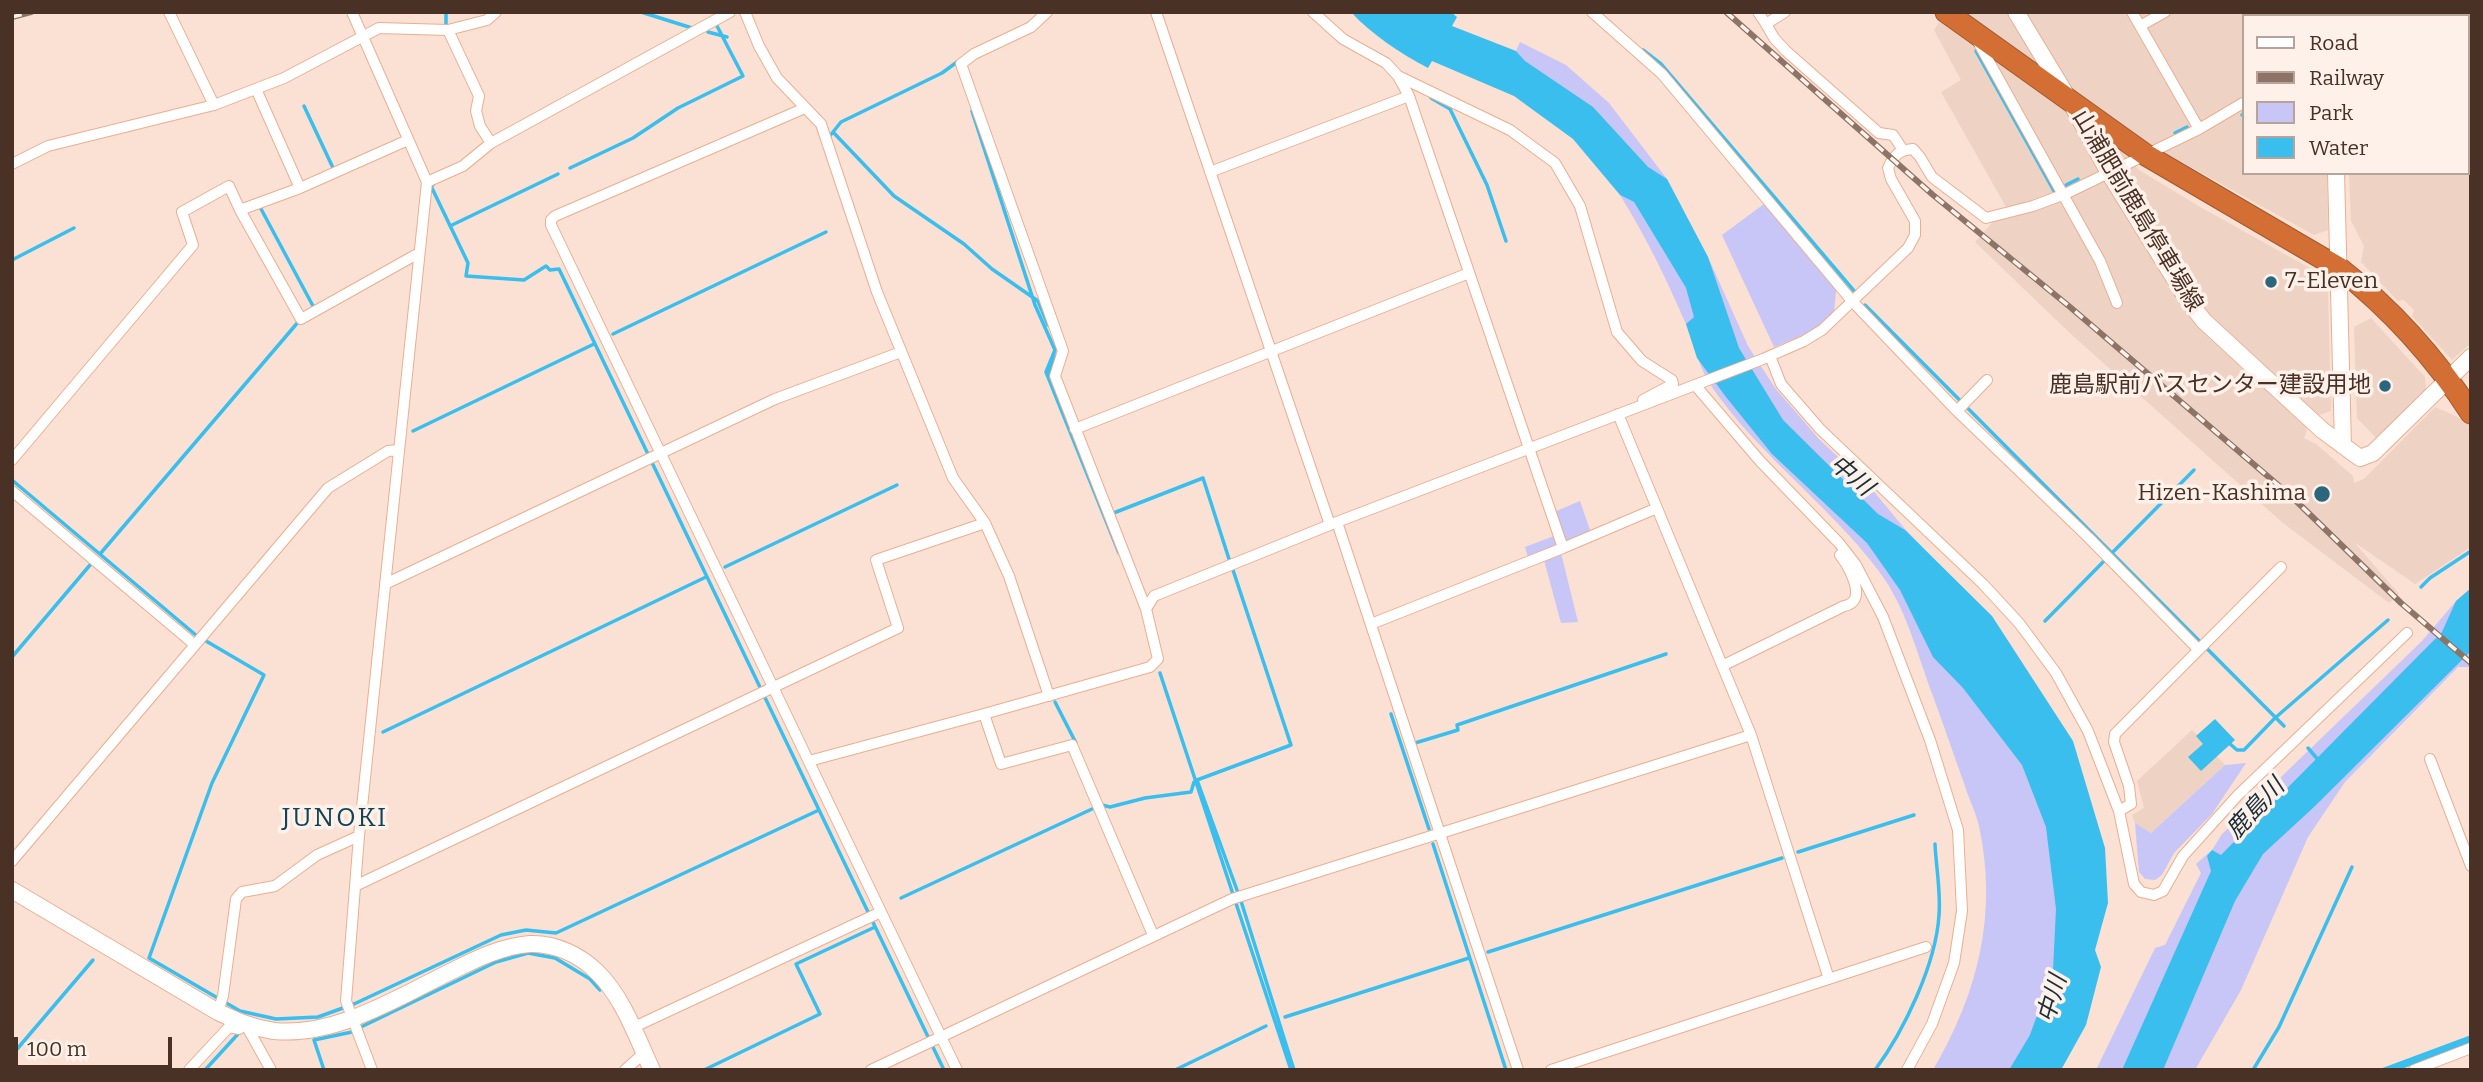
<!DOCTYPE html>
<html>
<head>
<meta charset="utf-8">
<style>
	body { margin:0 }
	#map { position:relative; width:2483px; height:1082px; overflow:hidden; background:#fae1d4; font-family:Bitter,serif }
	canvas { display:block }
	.frame { position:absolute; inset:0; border:14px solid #4a3125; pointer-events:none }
	.legend { position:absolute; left:2242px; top:14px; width:228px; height:161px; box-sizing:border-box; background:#fef1ea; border:2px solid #b6a49b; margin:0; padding:9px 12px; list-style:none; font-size:21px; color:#4a3125 }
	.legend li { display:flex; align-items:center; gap:14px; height:35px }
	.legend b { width:35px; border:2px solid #b6a49b }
	.scale { position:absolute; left:14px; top:1037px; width:158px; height:32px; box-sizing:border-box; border:4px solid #4a3125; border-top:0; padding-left:9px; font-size:21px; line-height:24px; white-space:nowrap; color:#4a3125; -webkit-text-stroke:5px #fef1ea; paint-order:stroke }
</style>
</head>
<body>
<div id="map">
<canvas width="2483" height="1082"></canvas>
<div class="frame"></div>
<ul class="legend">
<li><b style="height:9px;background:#fff"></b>Road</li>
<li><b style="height:9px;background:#8d7467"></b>Railway</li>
<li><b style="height:19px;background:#c8c5f7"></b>Park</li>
<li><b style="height:19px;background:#39beee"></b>Water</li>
</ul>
<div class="scale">100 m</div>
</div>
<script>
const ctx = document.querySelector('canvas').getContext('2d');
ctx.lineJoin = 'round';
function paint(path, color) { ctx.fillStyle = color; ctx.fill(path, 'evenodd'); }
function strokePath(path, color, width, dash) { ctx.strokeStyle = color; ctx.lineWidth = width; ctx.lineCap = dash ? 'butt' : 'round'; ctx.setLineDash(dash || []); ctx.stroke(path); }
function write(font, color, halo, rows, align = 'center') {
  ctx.font = font + ' Bitter,"Noto Sans JP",serif'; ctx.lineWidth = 7; ctx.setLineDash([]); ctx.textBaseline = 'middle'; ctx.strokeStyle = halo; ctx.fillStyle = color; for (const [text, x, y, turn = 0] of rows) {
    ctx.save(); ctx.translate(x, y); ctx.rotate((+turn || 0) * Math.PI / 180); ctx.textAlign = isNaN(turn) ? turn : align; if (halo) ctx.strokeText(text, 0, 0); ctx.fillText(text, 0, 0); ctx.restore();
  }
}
paint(new Path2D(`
	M1959 12H2306L2308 16H2243V173H2327L2328 230 2314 235 2154 147 2038 69Z
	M2397 12H2471V343L2452 360 2412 316 2414 310 2404 300 2398 301 2361 262 2364 246 2351 221 2349 173H2467V16H2389Z
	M1940 21 2117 145 2139 170 2202 208 2315 271 2328 292 2331 411 2316 416 2309 423 2304 438 2316 444 2353 476 2354 483 2364 479 2435 407 2469 422 2471 426V547L2415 584 2354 542 2399 594 2389 603 2283 523 2073 336 1975 242 2006 207 1941 92 1961 80 1934 30Z
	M2371 318 2425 377 2426 391 2378 440 2357 418 2354 327Z
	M2192 730 2225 765 2151 833 2135 823 2132 815 2144 808 2137 781Z`), '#eed2c4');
paint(new Path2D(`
	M1520 42 1566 65 1609 103 1667 179 1708 257 1748 346 1775 388 1819 439 1871 488 1905 529 1931 556 1877 522 1779 433 1702 272 1516 51Z
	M1620 195 1634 202 1686 288 1708 335 1875 537 2077 823 2039 1070H1933C1978 993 1998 914 1979 826 1976 813 1969 799 1965 786 1954 756 1944 726 1933 696 1917 654 1906 606 1878 570 1829 505 1761 457 1714 390 1699 370 1695 345 1685 322 1666 278 1645 235 1620 195Z
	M1764 204 1836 290 1834 313 1811 332 1774 347 1722 235Z
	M1580 501 1593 539 1561 553 1578 622 1561 623 1544 560 1530 564 1525 547 1562 533 1554 512Z
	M2471 588V616L2230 860 2133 1070H2096L2155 948 2165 945 2201 873 2196 864 2212 850 2222 834 2422 641 2456 601Z
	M2471 639V667H2458L2345 782 2308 837 2241 990 2195 1070H2153L2259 846Z
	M2246 763 2212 814 2174 853 2162 875 2155 880 2145 879 2139 872 2135 823 2151 833 2225 765Z`), '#c8c5f7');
paint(new Path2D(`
	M1351 12H1451L1457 17 1452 26 1516 51 1525 61 1593 107 1648 167 1667 179 1708 257 1739 348 1783 420 1878 514 1905 530 1992 616 2073 741 2105 848 2108 903 2095 950 2101 967 2086 1025 2061 1070H2009L2030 1035 2053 971 2056 909 2046 827 2022 765 1963 688 1933 657 1900 590 1867 543 1772 454 1726 397 1697 358 1686 324 1694 317 1686 288 1634 202 1620 195 1573 139 1514 96 1432 61 1428 68C1400 53 1372 35 1351 12Z
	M2471 588V651L2315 806 2263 854 2235 901 2163 1070H2122L2211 871 2207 856 2212 850 2221 855 2442 632 2456 601Z
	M2215 719 2235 740 2201 771 2188 757 2203 744 2196 736Z
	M2471 1035V1043L2399 1070H2377Z`), '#39beee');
strokePath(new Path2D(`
	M446 12V26
	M641 12 692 28
	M708 32 727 37
	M1643 50 1661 64 1855 292
	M1976 51 2054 191
	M1431 98 1450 109 1487 185 1506 241
	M304 106 334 170
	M972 111 1035 305 1055 350 1046 372 1119 553
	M2242 115H2243
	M833 132 894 196 964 244 992 269 1038 301 1048 325
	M2175 133 2187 127
	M829 137 841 122 942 73 957 62
	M570 168 633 138 678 108 743 76 717 26
	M433 185 431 186 468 263 466 276 524 280 546 266 550 270 559 269 944 1070
	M2066 185 2078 179
	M260 207 313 306
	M450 226 558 174
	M12 260 74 228
	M1865 305 2284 726
	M613 334 826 232
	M1051 377 1049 372 1057 355
	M413 431 594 344
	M12 480 197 636
	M1111 514 1203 478 1229 559
	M2112 553 2194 470
	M100 554 299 321
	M725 567 897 485
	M1233 570 1291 745 1197 780 1241 901 1294 1070
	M2421 587 2430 578 2471 551
	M2045 621 2107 558
	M206 641 264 675 212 783 149 958 240 1011 276 1019 318 1017 354 1004 501 935 526 930 556 933 819 810
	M12 657 90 565
	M1160 673 1291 1070
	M1055 702 1076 743
	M1391 714 1429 829
	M383 732 706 577
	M1415 743 1458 730 1457 725 1666 654
	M2229 743 2237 750H2244L2275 718 2388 620
	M2308 748 2320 762
	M1102 805 1110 807 1145 798 1191 792 1194 782
	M1433 844 1506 1070
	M1798 852 1914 815
	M901 898 1092 809
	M1488 952 1782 858
	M1285 1017 1469 958
	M361 1027 496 962 528 953 555 958 590 979 600 990
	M12 1055 93 960
	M205 1070 238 1034
	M324 1070 314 1040 352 1032
	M704 1070 820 1014 796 964 875 927
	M1175 1070 1266 1026
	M1875 1070C1904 1031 1936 964 1939 915 1941 892 1936 867 1935 844
	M2253 1070 2279 1027 2352 867`), '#39beee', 3.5);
const street = new Path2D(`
	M169 12 214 105
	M352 12 427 182 359 836 346 1001 372 1070
	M745 12 759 46 777 78 821 124 877 292 953 478 985 523 1009 576 1049 696
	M1156 12 1330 525
	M1313 12 1343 39 1386 63 1398 76 1409 96 1563 548
	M1592 12 1662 74 1853 302 1957 411 2089 538 2199 650
	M1758 12 1766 24 1785 12
	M2132 12 2199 129
	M2427 12 2429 16
	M2383 16 2390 12
	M1766 24 1774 38 1786 51 1879 133 1893 135 1903 150
	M2140 26 2165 12
	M448 30 479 96 476 111 480 126 491 143
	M1977 40 2100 261 2117 303
	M2467 58 2471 56
	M1398 76 1510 130 1555 163 1580 206 1617 332 1642 361 1672 380 1673 384 1643 400
	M2467 86 2471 92
	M805 108 555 216 551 220V225L957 1070
	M12 164 48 146 214 105 284 78 379 28 448 30 487 20 496 12
	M1210 172 1409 96
	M427 182 463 166 491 143 730 12
	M300 188 408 140
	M240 210 300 188 256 89
	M1770 356 1781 384 1820 429 1983 584 2019 623 2056 673 2088 731 2119 811 2134 884 2141 892 2154 895 2163 891 2183 856 2238 795 2407 633
	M1695 385 1760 461 1839 543 1856 565 1883 617 1930 740 1958 830 1962 911 1954 963 1932 1024 1907 1070
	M1957 411 1987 380
	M1618 414 1751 735 1829 979
	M1075 429 1469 273
	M12 460 193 245 182 212 229 186 240 210 301 319 419 253
	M12 491 195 645
	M1337 522 1518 1070
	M385 584 775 399 901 352
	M1146 609 1154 596 1337 522 1763 359 1804 341 1822 330 1908 248 1915 235V221L1891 179 1888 168C1894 155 1899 150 1913 149L1920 157 1932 177 1986 218 2033 206 2065 194 2199 129 2243 103
	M1371 624 1563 548 1657 508
	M1724 665 1844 606C1869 602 1849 567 1840 555
	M984 714 1001 764 1072 745 1153 935
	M2430 759 2471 866
	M809 761 984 714 1150 667 1158 659 1146 609 1055 376 1063 351 961 64 974 54 1031 27 1047 12
	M2119 811 2131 804 2129 786 2114 742 2115 734 2281 567
	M12 861 328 488 388 451 399 450
	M355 886 898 628 876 560 985 523
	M218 1012 223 996 236 899 242 892 275 886 317 855 359 836
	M632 1028 881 912
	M189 1070 229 1027 239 1029 246 1025 271 1070
	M625 1070 644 1053
	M871 1070 1232 899 1751 735
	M1551 1070 1926 947
	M2414 1070 2471 1048`);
const secondary = new Path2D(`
	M2016 12 2071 103 2109 173 2189 302 2204 321 2322 430 2360 458 2373 453 2471 357
	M2315 12 2316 16
	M2336 173 2343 446
	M12 890 218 1012C237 1021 253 1028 274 1031 337 1037 400 996 454 970 478 958 503 946 530 944 555 943 580 955 597 972 623 997 637 1038 652 1070`);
const highway = new Path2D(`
	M1946 12 2146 155 2339 268C2390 308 2436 359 2471 413`);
strokePath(street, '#ebae90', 12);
strokePath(secondary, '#ebae90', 18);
strokePath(highway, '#a3592f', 23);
strokePath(street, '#fff', 10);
strokePath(secondary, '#fff', 16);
strokePath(highway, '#d36e34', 21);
const rail = new Path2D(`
	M1726 12 1933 195 2070 307 2292 497 2401 603 2471 663
	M12 17 31 12`);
strokePath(rail, '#8d7467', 6);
strokePath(rail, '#fef1ea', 3.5, [10]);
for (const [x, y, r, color] of [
	[2271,282,7,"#2a667d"],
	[2385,386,7,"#2a667d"],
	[2322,494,9,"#2a667d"]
]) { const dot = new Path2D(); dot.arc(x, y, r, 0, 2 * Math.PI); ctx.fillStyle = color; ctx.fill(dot); strokePath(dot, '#fef1ea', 2.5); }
write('23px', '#4a3125', '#fef1ea', [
	["山浦肥前鹿島停車場線",2137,211,59]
]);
write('23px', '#4a3125', '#fef1ea', [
	["7-Eleven",2285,282,"left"],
	["鹿島駅前バスセンター建設用地",2371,386],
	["Hizen-Kashima",2306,494]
], 'right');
write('italic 24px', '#1a2f39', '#fef1ea', [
	["中川",1851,476,40],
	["鹿島川",2256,809,-47],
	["中川",2053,999,-74]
]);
ctx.letterSpacing = '2px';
write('26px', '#124356', '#fef1ea', [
	["JUNOKI",335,819]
]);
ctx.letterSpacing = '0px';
</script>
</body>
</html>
